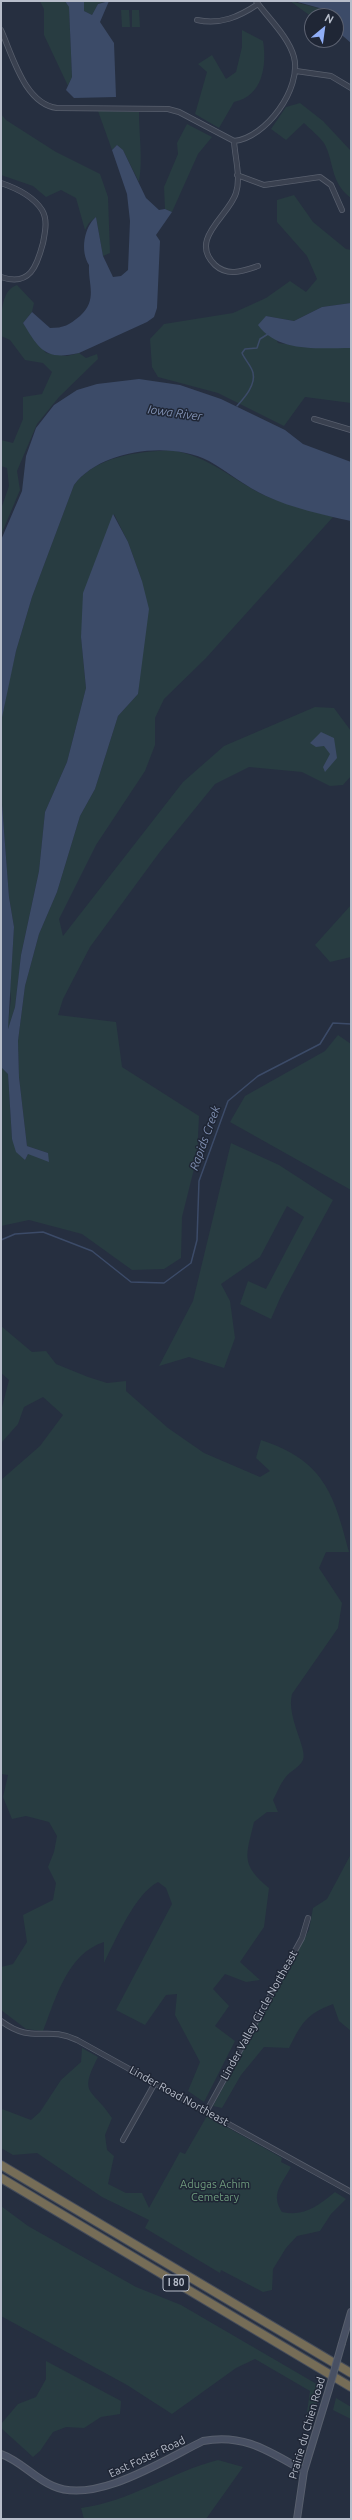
<!DOCTYPE html>
<html>
<head>
<meta charset="utf-8">
<style>
	body { margin:0 }
	#map { position:relative; width:352px; height:2520px; overflow:hidden; background:#262f40; font-family:Ubuntu,sans-serif }
	canvas { display:block }
	.frame { position:absolute; inset:0; border:2px solid #b7bdca; pointer-events:none }
	.north { position:absolute; left:304px; top:8px; width:40px; height:40px; box-sizing:border-box; background:#1f2635; border:1px solid #5c6271; border-radius:50%; rotate:29deg; font-size:11px; font-weight:700; line-height:16px; text-align:center; color:#b7bdca }
	.north::after { content:''; display:block; margin:auto; width:14px; height:18px; background:#90aef6; clip-path:polygon(50% 0,100% 100%,50% 72%,0 100%) }
</style>
</head>
<body>
<div id="map">
<canvas width="352" height="2520"></canvas>
<div class="frame"></div>
<div class="north">N</div>
</div>
<script>
const ctx = document.querySelector('canvas').getContext('2d');
ctx.lineJoin = 'round';
function paint(path, color) { ctx.fillStyle = color; ctx.fill(path, 'evenodd'); }
function strokePath(path, color, width, dash) { ctx.strokeStyle = color; ctx.lineWidth = width; ctx.lineCap = dash ? 'butt' : 'round'; ctx.setLineDash(dash || []); ctx.stroke(path); }
function write(font, color, halo, rows, align = 'center') {
  ctx.font = font + ' Ubuntu,sans-serif'; ctx.lineWidth = 3; ctx.setLineDash([]); ctx.textBaseline = 'middle'; ctx.strokeStyle = halo; ctx.fillStyle = color; for (const [text, x, y, turn = 0] of rows) {
    ctx.save(); ctx.translate(x, y); ctx.rotate((+turn || 0) * Math.PI / 180); ctx.textAlign = isNaN(turn) ? turn : align; if (halo) ctx.strokeText(text, 0, 0); ctx.fillText(text, 0, 0); ctx.restore();
  }
}
paint(new Path2D(`
	M40 1H65L69 7 72 77 68 86 44 35V9Z
	M84 1H106L98 4 92 15 84 11Z
	M290 1 334 12V16L312 17Z
	M121 10H129L130 27H122Z
	M132 10H139L140 27H132Z
	M242 30 263 41C267 65 263 96 234 102L219 128 195 114 207 72 198 64 212 55 226 79 236 72 242 47Z
	M300 103 323 121 351 151V198C330 183 334 160 324 143 319 136 310 129 304 123L286 140 271 129 286 107Z
	M98 111 139 112C139 136 143 159 139 182L123 150 117 145 112 150Z
	M1 114 6 120 56 152 100 174 108 197 110 253 103 256 96 217 89 223 85 230 76 198 61 190 46 197 33 186 1 175Z
	M187 124 212 137 198 154 172 212 165 209 164 187 178 154 177 143Z
	M294 195 313 222 346 249 351 250V303L322 307 294 321 266 316 278 343 310 347 351 348V403L305 397 284 426 218 393 158 377 152 367 150 339 164 324 233 313 266 298 290 281 306 292 317 279 307 256 277 222V200Z
	M17 285 34 303 32 312 23 323 46 353 67 356 79 353 86 358 97 354 98 359 59 397 37 424 17 471 20 490 1 535V509L9 486 7 468 1 466V440L13 443 23 419V397L42 394 52 372 43 363 25 360 10 340 1 336C1 318 0 290 17 285Z
	M170 450C210 456 232 480 266 496 287 505 311 510 333 517L206 658 164 699 155 718V745L145 771 96 845 59 919 63 936 183 782 224 746 315 707 334 708 351 731V776L343 785 330 786 302 772 249 767 215 784 159 853 90 947 63 999 58 1015 116 1022 122 1067 199 1116 197 1157 182 1217 181 1258 164 1269 132 1270 82 1234 29 1220 1 1226V1067L8 1074 12 1139 25 1160 28 1154 48 1153 27 1146 19 1077 18 1041 25 986 39 934 57 892 80 816 95 789 118 716 138 694 142 581 128 542 114 514 81 637 86 688 67 762 45 812 39 871 21 955 15 1007 7 1032 11 999 10 990 14 927 9 897 1 791 2 710 16 651 32 597 74 485C96 456 137 452 170 450Z
	M351 905V957L330 962 315 945Z
	M338 1035 351 1044V1190L230 1122 245 1096 325 1051Z
	M231 1143 279 1165 333 1200 281 1296 271 1319 240 1304 248 1281 266 1289 304 1217 287 1206 260 1257 221 1284 230 1301 235 1338 224 1368 189 1357 159 1366 193 1301Z
	M1 1326 32 1352 46 1351 56 1364 88 1377 107 1383 126 1381V1391L168 1428 204 1453 260 1477 270 1471 256 1458 261 1440C323 1460 334 1493 349 1552H326L319 1568 342 1603 338 1628 292 1694C286 1717 308 1749 303 1760 299 1768 290 1771 285 1778 280 1784 277 1793 273 1800L278 1812H267L254 1822C246 1856 240 1864 269 1888L264 1927 240 1962 260 1980 246 1982 225 1974 213 1989 229 2006 215 2026 235 2041 204 2102 188 2091 200 2062 175 2015 177 1994 166 1995 145 2025 116 2010 172 1904 166 1888 158 1882C135 1894 116 1939 104 1963V1942C67 1954 56 1998 43 2031L26 2029 1 2010V1967L13 1964 27 1942 23 1915 53 1900 56 1883 48 1867 54 1852 57 1836 49 1822 26 1816 12 1819 3 1797 8 1775 1 1774V1480L40 1446 63 1415 43 1397 24 1407 18 1424 2 1442 1 1411 9 1380 1 1373Z
	M351 1854V2031L339 2021 333 2004C306 2014 301 2024 289 2048L264 2047 241 2075 222 2108 213 2106 309 1930 313 1908 327 1899Z
	M82 2048 98 2057C78 2096 92 2087 112 2118L105 2135 107 2150 114 2156 108 2184 126 2193H142L149 2208 180 2152 185 2154 207 2116 282 2158 281 2162 291 2167C282 2184 270 2194 282 2212 304 2217 318 2206 335 2192L346 2199 331 2214 320 2231 297 2236 286 2248 273 2269 272 2290 263 2292 221 2270 220 2273 145 2228 149 2220 102 2197 37 2153 13 2155 1 2148V2085L2 2109 31 2120 40 2112 61 2080 81 2062Z
	M1 2206 28 2226 136 2287 181 2305 320 2386 314 2417 307 2412 310 2391 255 2359 236 2368 172 2414 127 2385 1 2316Z
	M46 2361 121 2401 120 2414 101 2417 84 2428 66 2427 53 2432 40 2451 33 2457 1 2428V2424L18 2404 36 2397 46 2379Z
	M336 2398 351 2407V2419L333 2410Z
	M218 2460 243 2467 206 2519H84L81 2508C129 2502 171 2472 218 2460Z`), '#283c41');
paint(new Path2D(`
	M65 1H84V11L92 15 98 4 109 1 100 22 114 43 116 97 74 98 66 90 72 77 69 7Z
	M294 1H351V43L336 30V16H334V12Z
	M117 145 123 150 146 198 159 210 165 209 172 212 156 235 160 241 157 308 154 317 147 322 79 353C45 361 39 349 23 323L32 312 50 328C64 328 69 325 80 316 98 300 88 285 89 265 80 251 84 227 96 217L103 256 113 277 121 276 128 270 130 221 127 194 112 150Z
	M351 303V348C320 348 278 353 258 325L266 316 294 321 322 307Z
	M139 379 180 385 221 399 285 430 303 444 351 462V521C323 515 292 508 266 496 246 487 228 472 209 461 171 441 101 449 74 485L32 597 16 651 1 722V540L22 491 26 456 36 428 54 405 77 390 97 384Z
	M113 514 128 542 142 581 149 609 138 694 118 716 95 789 80 816 57 892 39 934 25 986 18 1041 19 1077 27 1146 48 1153 49 1162 28 1154 25 1160 16 1152 12 1139 8 1074 1 1067V791L9 897 14 927 8 1029 15 1007 21 955 39 871 45 812 67 762 86 688 81 637 83 593Z
	M321 732 334 738 337 758 325 772 323 767 330 754 324 746 316 747 310 743Z`), '#3c4b68');
strokePath(new Path2D(`
	M237 406C244 398 256 385 253 373 252 367 245 360 242 353L245 349 257 348 260 339 268 334
	M1 1240 15 1234 43 1232 92 1251 131 1282 164 1283 191 1263 197 1240 199 1181 228 1101 258 1076 320 1044 333 1023 351 1024`), '#3c4b68', 1.5);
const street = new Path2D(`
	M197 20C220 25 239 17 258 4
	M1 30C13 57 25 104 57 108L168 109 179 112 234 141
	M296 71 331 76 351 88
	M234 141C266 138 302 88 294 57 288 36 268 18 256 1
	M234 141C235 158 241 177 236 193 229 216 188 239 215 265 228 277 243 271 258 266
	M237 175 264 185 320 177 331 185 342 210
	M1 183C16 188 33 196 42 210 48 220 45 232 43 243 37 266 30 287 1 277
	M314 419 351 430
	M1 2021C33 2045 46 2025 77 2040L351 2192
	M206 2112 302 1938 308 1918
	M123 2140 155 2083`);
const secondary = new Path2D(`
	M342 2343 351 2312
	M1 2454C21 2461 34 2478 53 2486 95 2505 164 2460 203 2441 244 2433 270 2452 304 2471
	M297 2519 304 2471 329 2389`);
const highway = new Path2D(`
	M1 2165 351 2373
	M1 2178 351 2387`);
strokePath(street, '#585f6d', 6);
strokePath(secondary, '#585f6d', 8);
strokePath(highway, '#454c5a', 10);
strokePath(street, '#3a4150', 4.5);
strokePath(secondary, '#485063', 6);
strokePath(highway, '#766d57', 8);
const secondaryBridge = new Path2D(`
	M329 2389 342 2343`);
strokePath(secondaryBridge, '#585f6d', 8, []);
strokePath(secondaryBridge, '#485063', 6);
for (const [x, y, w] of [
	[176,2283,26]
]) { const box = new Path2D(); box.roundRect(x - w / 2, y - 8, w, 16, 3); ctx.fillStyle = '#1f2635'; ctx.fill(box); strokePath(box, '#b7bdca', 1); }
write('bold 10px', '#b7bdca', null, [
	["I 80",176,2283]
]);
write('11px', '#b7bdca', '#1f2635', [
	["Linder Valley Circle Northeast",259,2015,-61],
	["Linder Road Northeast",179,2096,29],
	["Prairie du Chien Road",307,2428,-74],
	["East Foster Road",147,2457,-25]
]);
write('11px', '#6e9b7d', '#1f2635', [
	["Adugas Achim",215,2184],
	["Cemetary",215,2197]
]);
write('italic 12px', '#7f8fb1', '#1f2635', [
	["Iowa River",175,413,8],
	["Rapids Creek",205,1138,-70]
]);
</script>
</body>
</html>
